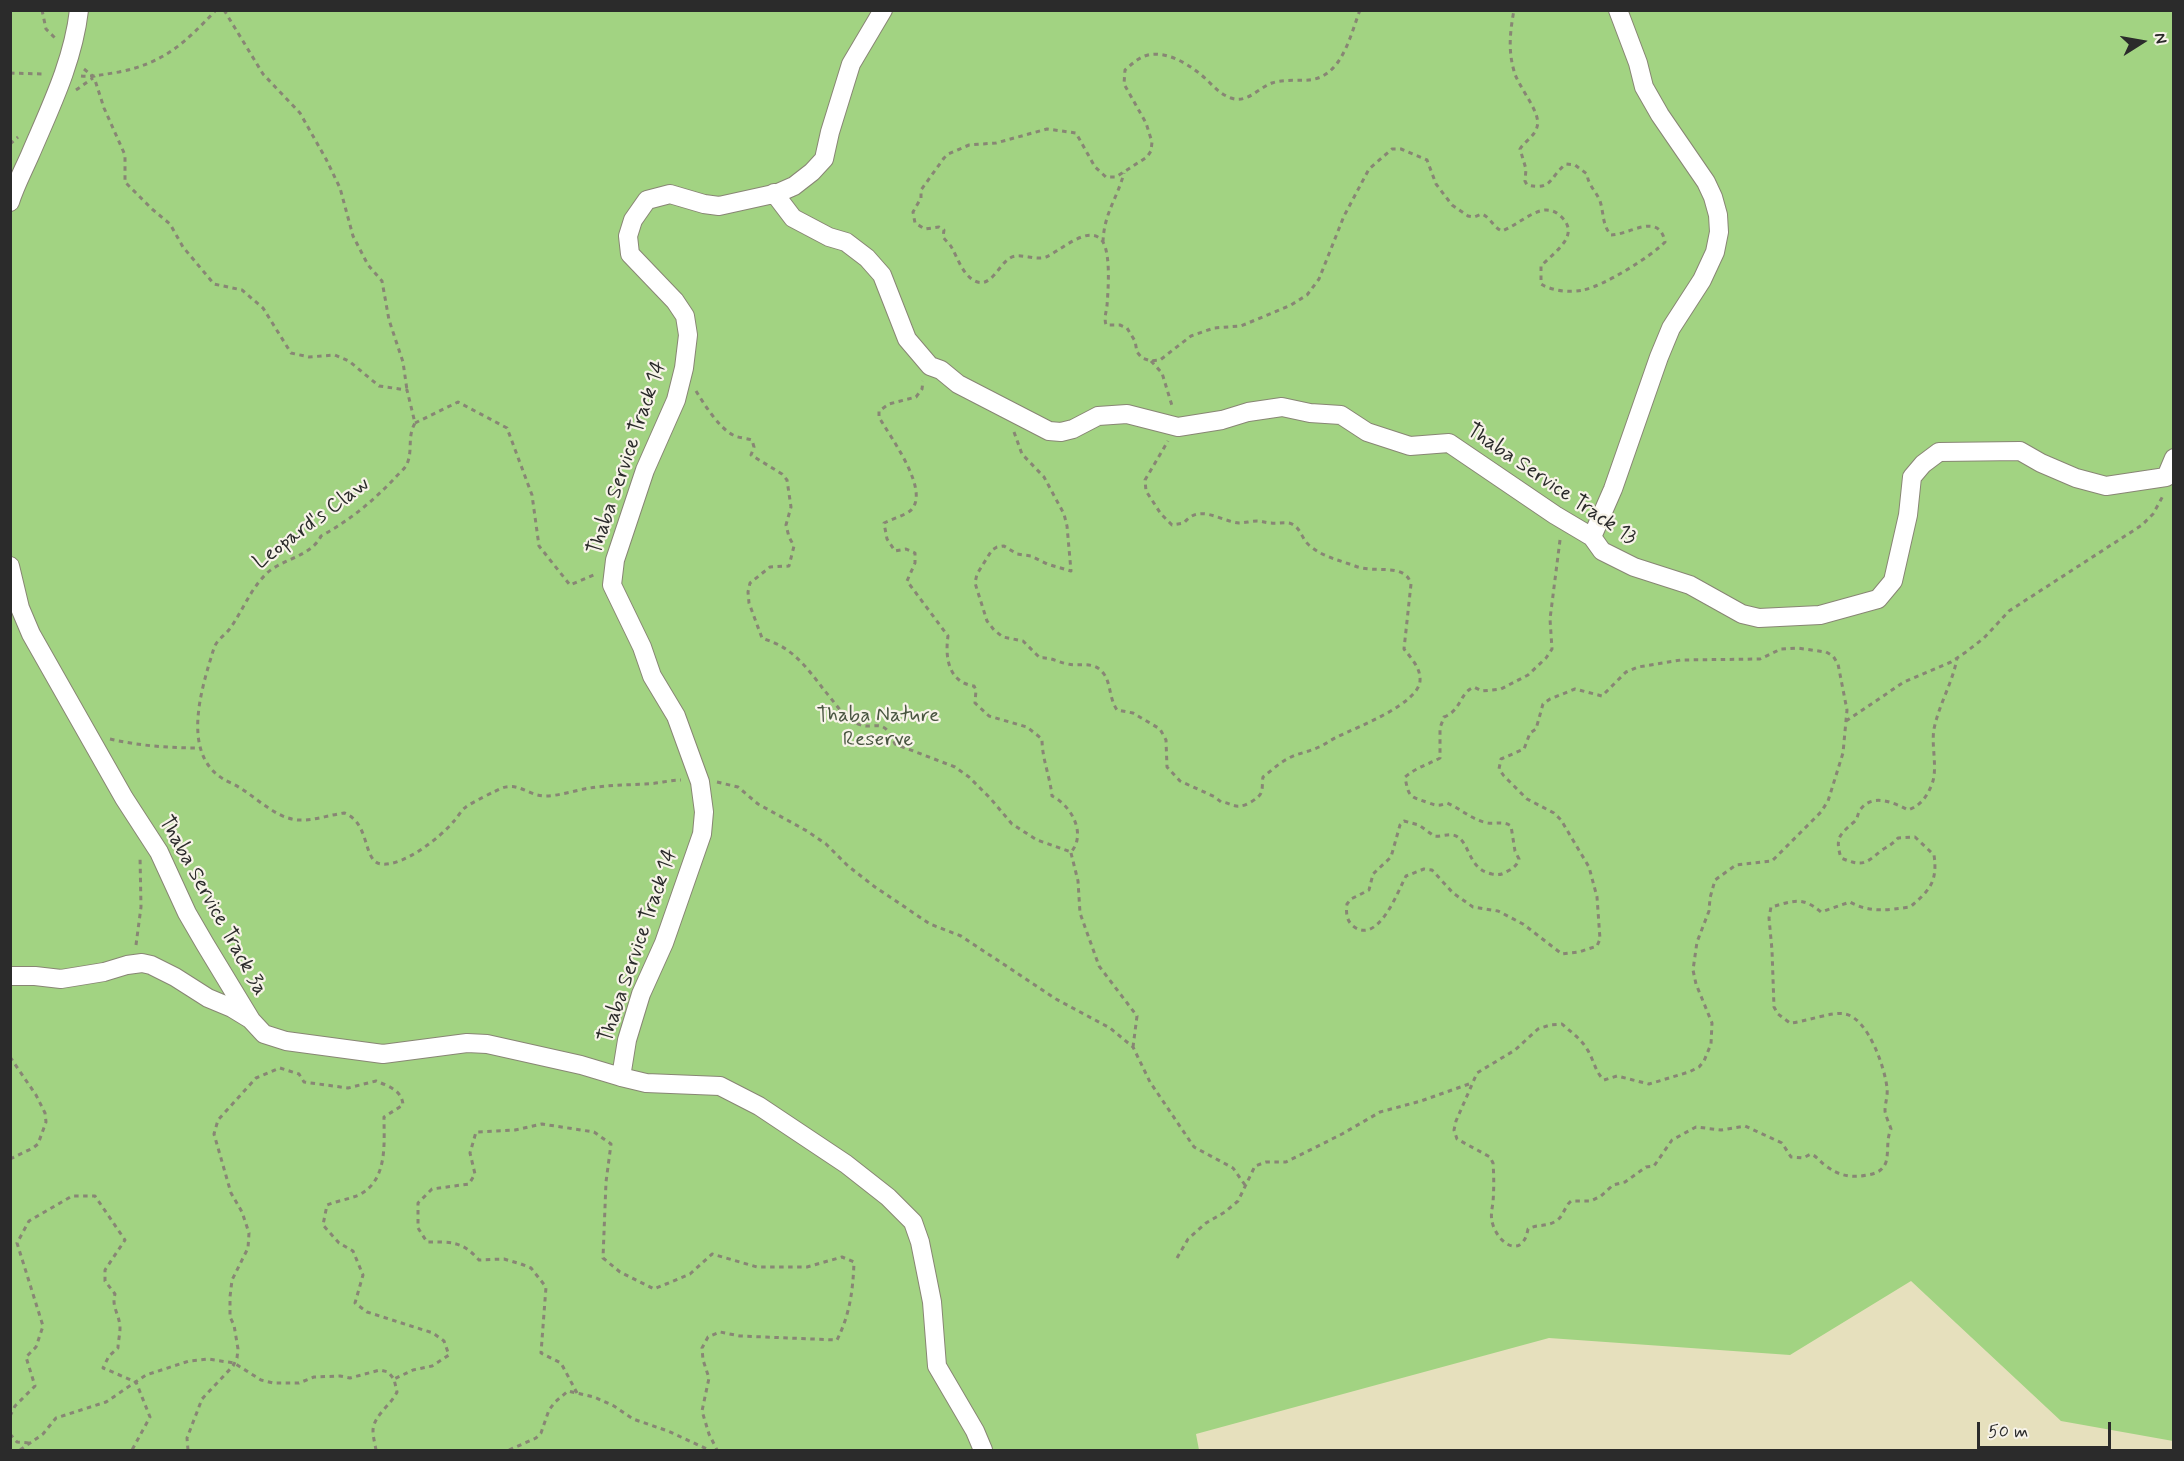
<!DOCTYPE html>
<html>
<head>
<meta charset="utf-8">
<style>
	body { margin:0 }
	#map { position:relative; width:2184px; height:1461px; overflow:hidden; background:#e6e0bd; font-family:Mynerve,sans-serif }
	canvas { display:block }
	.frame { position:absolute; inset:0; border:12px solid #2b2b2b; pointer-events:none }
	.north { position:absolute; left:2112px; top:12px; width:60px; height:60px; -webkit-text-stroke:4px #f7f3e8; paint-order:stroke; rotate:79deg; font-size:16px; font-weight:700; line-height:24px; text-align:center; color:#2b2b2b }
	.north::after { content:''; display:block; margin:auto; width:21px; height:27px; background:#2b2b2b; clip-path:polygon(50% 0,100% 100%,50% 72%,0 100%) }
	.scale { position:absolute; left:1977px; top:1422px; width:134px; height:27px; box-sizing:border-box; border:3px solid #2b2b2b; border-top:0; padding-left:8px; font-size:18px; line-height:21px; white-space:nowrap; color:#2b2b2b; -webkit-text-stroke:4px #f7f3e8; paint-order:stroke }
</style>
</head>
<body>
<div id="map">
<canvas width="2184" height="1461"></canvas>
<div class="frame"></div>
<div class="north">N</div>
<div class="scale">50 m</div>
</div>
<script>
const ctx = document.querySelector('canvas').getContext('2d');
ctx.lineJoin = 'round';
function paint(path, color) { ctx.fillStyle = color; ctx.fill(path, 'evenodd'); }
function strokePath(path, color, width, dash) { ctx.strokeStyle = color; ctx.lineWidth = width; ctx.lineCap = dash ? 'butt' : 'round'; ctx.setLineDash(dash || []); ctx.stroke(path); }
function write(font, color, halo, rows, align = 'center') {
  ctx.font = font + ' Mynerve,sans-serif'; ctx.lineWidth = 4.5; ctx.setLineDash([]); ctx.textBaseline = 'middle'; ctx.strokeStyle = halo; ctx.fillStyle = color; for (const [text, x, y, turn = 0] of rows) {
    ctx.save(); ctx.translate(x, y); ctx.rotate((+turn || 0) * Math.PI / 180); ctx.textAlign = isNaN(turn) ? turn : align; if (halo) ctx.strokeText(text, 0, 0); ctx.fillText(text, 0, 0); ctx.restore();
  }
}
paint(new Path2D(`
	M10 11H2173V1441L2061 1421 1911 1281 1790 1355 1549 1338 1196 1434 1199 1450H11Z`), '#a2d382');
const street = new Path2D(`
	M774 193 793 218 829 237 846 242 867 258 882 275 907 339 930 366 941 370 958 384 1049 431 1061 432 1073 429 1098 416 1127 414 1178 427 1222 420 1248 412 1282 407 1310 413 1341 415 1367 432 1410 446 1449 443 1555 515 1592 537 1602 551 1634 567 1690 585 1742 614 1759 618 1820 615 1878 599 1893 581 1908 515 1912 477 1923 464 1939 452 2020 451 2041 463 2076 478 2106 486 2166 477 2174 458
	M10 202C15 186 23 171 30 155 50 108 73 62 79 10
	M1592 537 1613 489 1659 357 1671 328 1702 280 1715 252 1719 232 1718 215 1713 197 1706 182 1660 115 1644 87 1638 63 1618 10
	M10 566 20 608 31 634 124 798 159 852 187 913 205 944 251 1020 264 1034 286 1041 383 1054 467 1043 487 1044 581 1065 621 1077 646 1083 720 1086 759 1106 846 1164 888 1197 913 1222 920 1242 932 1302 937 1366 975 1431 983 1450
	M10 976H35L61 979 104 972 127 965 142 963 151 965 175 977 208 998 232 1008 250 1019
	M621 1077 627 1040 641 994 664 943 702 834 704 812 700 782 676 716 652 676 642 647 612 585 615 560 645 470 676 400 684 368 688 335 685 316 675 301 630 254 628 236 633 220 647 200 670 194 704 204 719 206 778 193 794 186 812 172 824 159 830 132 851 64 883 10`);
strokePath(street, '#888674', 20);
strokePath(new Path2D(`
	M42 10 46 29 55 38
	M224 10 263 74 300 113 326 159 340 188 353 236 368 265 382 281 389 320 403 362 407 390
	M1360 10C1350 36 1342 77 1309 80 1297 81 1283 79 1272 83 1258 88 1247 104 1231 98 1222 95 1216 89 1209 82 1195 68 1169 50 1148 55 1139 57 1132 64 1125 70L1124 84 1146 123 1152 142 1151 151 1147 157 1116 177H1106L1095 167 1076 133 1047 129 996 143 969 145 948 154 944 158 921 190V198L913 212 915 223 925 229 939 227 944 230 943 237C946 241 950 244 952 248 958 259 963 275 975 281 991 289 999 264 1010 258 1020 252 1034 261 1046 257 1059 252 1090 222 1103 242 1111 256 1108 291 1107 306 1106 313 1104 318 1106 325H1120L1127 328 1135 341 1137 352 1142 358 1151 361 1160 360 1191 336 1214 328 1241 326 1291 305 1307 295 1319 279 1344 216 1369 169 1392 149H1401L1427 160 1436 184 1452 205 1468 216 1474 217 1482 214C1491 218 1494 228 1502 231 1515 226 1527 215 1540 211 1546 209 1553 210 1558 214 1584 234 1554 252 1541 266V284C1552 291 1571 293 1583 290 1602 287 1652 256 1665 242 1659 211 1629 235 1611 235 1602 225 1604 213 1600 201 1596 191 1588 185 1587 174L1575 165 1566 164C1549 177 1553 191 1527 185L1525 181 1526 169 1520 149C1525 141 1535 136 1537 127 1542 113 1518 87 1514 71 1508 50 1510 32 1514 10
	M84 69 94 77 104 108 125 155V182L152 209 170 224 183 247 214 284 242 290 263 308 291 353 309 357 335 355 349 361 379 386 407 390 415 423C407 437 413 450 407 464 405 469 398 474 395 478 373 501 349 521 321 536 311 557 281 559 266 574 250 590 243 610 231 627 226 635 217 639 214 648 201 690 178 760 231 783 253 793 273 818 298 820 313 821 329 815 344 813 371 823 362 861 381 864 403 867 441 837 454 821 458 817 461 810 466 807 469 804 497 790 502 788 519 782 529 796 545 796 559 796 576 790 590 788 608 785 626 785 645 784 657 784 669 780 681 780
	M10 73 45 74
	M81 76C94 77 106 74 119 72 164 63 185 43 216 10
	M76 90 93 78
	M10 144 18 137
	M1103 242C1104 213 1117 199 1124 173
	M1151 361 1162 373 1173 409
	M696 391C704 404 719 428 733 435 738 438 746 438 752 440L754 447 751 455 782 474 787 480 791 507 786 525 789 537 794 546 789 566 770 567 750 583 748 592 749 603 762 638C767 640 773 642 779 645 797 654 812 674 824 690 832 699 839 710 848 718 873 738 881 710 895 744L955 767 969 777 990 798 1012 824 1037 840 1071 852C1087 834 1071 805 1052 796 1050 776 1042 759 1042 739L1027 727 989 716 975 703 976 690 974 686C948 682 945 657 948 636L907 581 915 563V553L906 549 895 551 887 539 884 523C892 519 903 516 910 511 932 492 890 437 879 417V411L889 404 916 397 922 389 923 381
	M415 423 458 402 507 428 532 495 539 546 570 585 596 574
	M1014 432 1022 454 1044 477 1064 514 1067 526 1071 571 1047 564 1031 556 1017 554 1004 546 997 547 992 550 977 574 975 583 987 621 994 630 1003 637 1023 641 1040 658C1051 657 1057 662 1068 664 1080 667 1094 660 1104 674 1111 684 1109 698 1117 710L1133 713 1160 729 1166 740 1167 767 1180 781 1215 797 1221 802C1228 802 1233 807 1240 806 1246 806 1259 798 1261 793 1263 789 1262 782 1263 777 1271 771 1279 763 1289 758 1298 753 1309 752 1319 747 1326 744 1332 739 1339 736 1358 727 1418 704 1420 681 1421 668 1411 658 1404 649L1411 584C1405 562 1374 574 1355 566 1339 560 1323 557 1310 546 1301 539 1301 526 1289 523 1283 522 1277 524 1271 523 1266 523 1262 521 1257 521 1251 521 1245 523 1239 523 1220 521 1199 503 1184 523L1172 525 1161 514 1146 491 1145 480 1168 441
	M1560 540 1550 619 1552 649 1546 658 1528 675 1501 689 1482 691 1474 687C1459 693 1462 710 1444 717L1440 728V758C1427 765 1417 767 1405 777 1409 799 1410 796 1429 803 1437 806 1439 806 1447 803 1461 809 1472 820 1488 823 1496 824 1504 821 1511 826L1515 851 1519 859C1517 866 1512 869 1506 872 1501 875 1498 875 1492 874 1466 869 1471 839 1453 835 1448 834 1439 837 1434 836L1419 825 1404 821 1400 825 1391 857 1373 874 1369 890 1351 899 1347 904C1346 912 1346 920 1353 926 1378 946 1398 891 1406 876L1424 869 1432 870 1453 893 1473 907 1498 911 1523 924 1562 954 1579 952 1597 946 1600 939 1597 897 1589 867 1561 820 1554 813 1527 799 1504 776 1499 769 1501 759 1524 749 1530 733 1536 729 1543 704 1550 699 1575 689 1602 696 1626 672 1638 667 1681 660 1760 659 1781 649 1797 648 1826 652 1833 656 1838 664 1847 710 1843 753 1828 801 1821 812 1772 861 1736 865 1715 880 1710 898 1709 911 1697 942 1693 970 1696 984 1712 1023 1711 1044 1704 1061 1699 1067 1689 1072 1649 1084 1617 1076 1604 1080C1595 1072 1594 1060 1587 1049 1581 1039 1571 1032 1562 1024L1550 1025 1538 1029 1515 1050 1477 1073 1456 1121 1454 1130 1457 1139 1490 1157 1493 1163C1494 1176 1494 1189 1493 1202 1492 1210 1490 1216 1493 1225 1500 1246 1523 1258 1528 1229 1537 1224 1547 1227 1556 1221 1564 1216 1564 1207 1571 1201H1591L1601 1196 1613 1185 1625 1182 1646 1167 1654 1166 1672 1140 1696 1127 1721 1130 1745 1126 1782 1143 1791 1157 1803 1158 1811 1154C1818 1157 1820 1162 1826 1166 1839 1176 1852 1178 1867 1175 1875 1174 1883 1171 1886 1162 1889 1151 1886 1140 1891 1129 1889 1123 1886 1117 1885 1111 1885 1103 1888 1096 1887 1088 1885 1068 1868 1018 1845 1014 1833 1011 1805 1022 1790 1023L1778 1014 1774 1007 1772 950 1769 918 1771 907C1794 901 1802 896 1821 912L1850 902C1870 913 1887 910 1910 907 1929 891 1938 882 1934 855L1915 837 1898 838C1893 844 1888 846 1882 850 1865 864 1863 867 1841 858 1835 838 1839 835 1854 822 1858 819 1857 815 1860 810 1872 793 1893 802 1908 810 1920 806 1927 797 1932 784 1938 768 1931 746 1934 729 1939 704 1953 682 1957 658
	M1846 721 1904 682 1951 662 1966 652 1984 638 2009 611 2142 525 2153 514 2164 494
	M110 739C140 746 170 748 200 748
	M717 782 738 787 758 804 807 831 826 844 848 866 875 887 930 924 961 936 1056 999 1110 1028 1133 1047 1150 1082 1194 1147 1233 1168 1245 1185
	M1071 853 1078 881 1080 913 1099 966 1137 1016 1133 1047
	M136 945 141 907 140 856
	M10 1057 36 1095 45 1113 46 1122 38 1144 33 1148 10 1159
	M1177 1258 1188 1239 1206 1223 1225 1212 1238 1201 1255 1166 1266 1162H1286L1342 1134 1380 1112 1421 1101 1469 1084
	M577 1393 561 1363 541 1353 546 1287 531 1268 521 1264 504 1259 479 1260C462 1241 452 1242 427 1242L418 1228V1203L432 1189 469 1184 475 1174 470 1153 476 1132 515 1130 542 1124 594 1132 611 1144 606 1182 603 1258 620 1272 654 1289 690 1274 712 1254 757 1267H807L842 1257 854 1262C853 1290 850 1314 837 1340L740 1336 720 1332 708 1337 702 1348 703 1360 709 1378 702 1411 709 1434 717 1450
	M10 1416 15 1406 35 1386 26 1357 36 1347 43 1326 17 1243 29 1221 72 1196H95L125 1240 105 1270V1281L115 1294C111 1307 120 1315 120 1328 120 1335 118 1342 118 1348L109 1356 103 1368 136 1382 150 1417 132 1450
	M10 1434 17 1442 29 1443
	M20 1450 43 1434 56 1418 106 1402 146 1375 189 1361 208 1359 234 1363 261 1380 273 1383H299L314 1377 340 1376 350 1378 380 1370 388 1372 394 1379 397 1392C391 1405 374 1415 373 1430 373 1437 375 1444 376 1450
	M188 1450 187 1438 202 1399 233 1366 237 1358 238 1349 234 1325 230 1317V1297L232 1280 248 1248 249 1233 242 1212 231 1193 214 1134 218 1120 256 1078 280 1068 299 1074 304 1082 348 1088 376 1081C388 1086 402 1090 403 1105L384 1117C384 1144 388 1180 359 1195 349 1199 337 1201 327 1205L323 1225 339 1243 353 1251 363 1275 355 1303 367 1312 433 1333 444 1341 449 1355 432 1366 413 1370 394 1379
	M509 1450 536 1438 541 1433 549 1410 555 1402 568 1391 594 1397 614 1406 633 1419 668 1431 709 1450`), '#888674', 3, [4.5, 4.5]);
strokePath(street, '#fff', 18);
write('21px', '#2b2b2b', '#f7f3e8', [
	["Thaba Service Track 14",628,458,-71],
	["Thaba Service Track 13",1551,485,34],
	["Leopard's Claw",312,524,-37],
	["Thaba Service Track 3a",212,906,61],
	["Thaba Service Track 14",639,946,-71]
]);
write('21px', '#495541', '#f7f3e8', [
	["Thaba Nature",878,717],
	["Reserve",878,741]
]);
</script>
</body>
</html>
